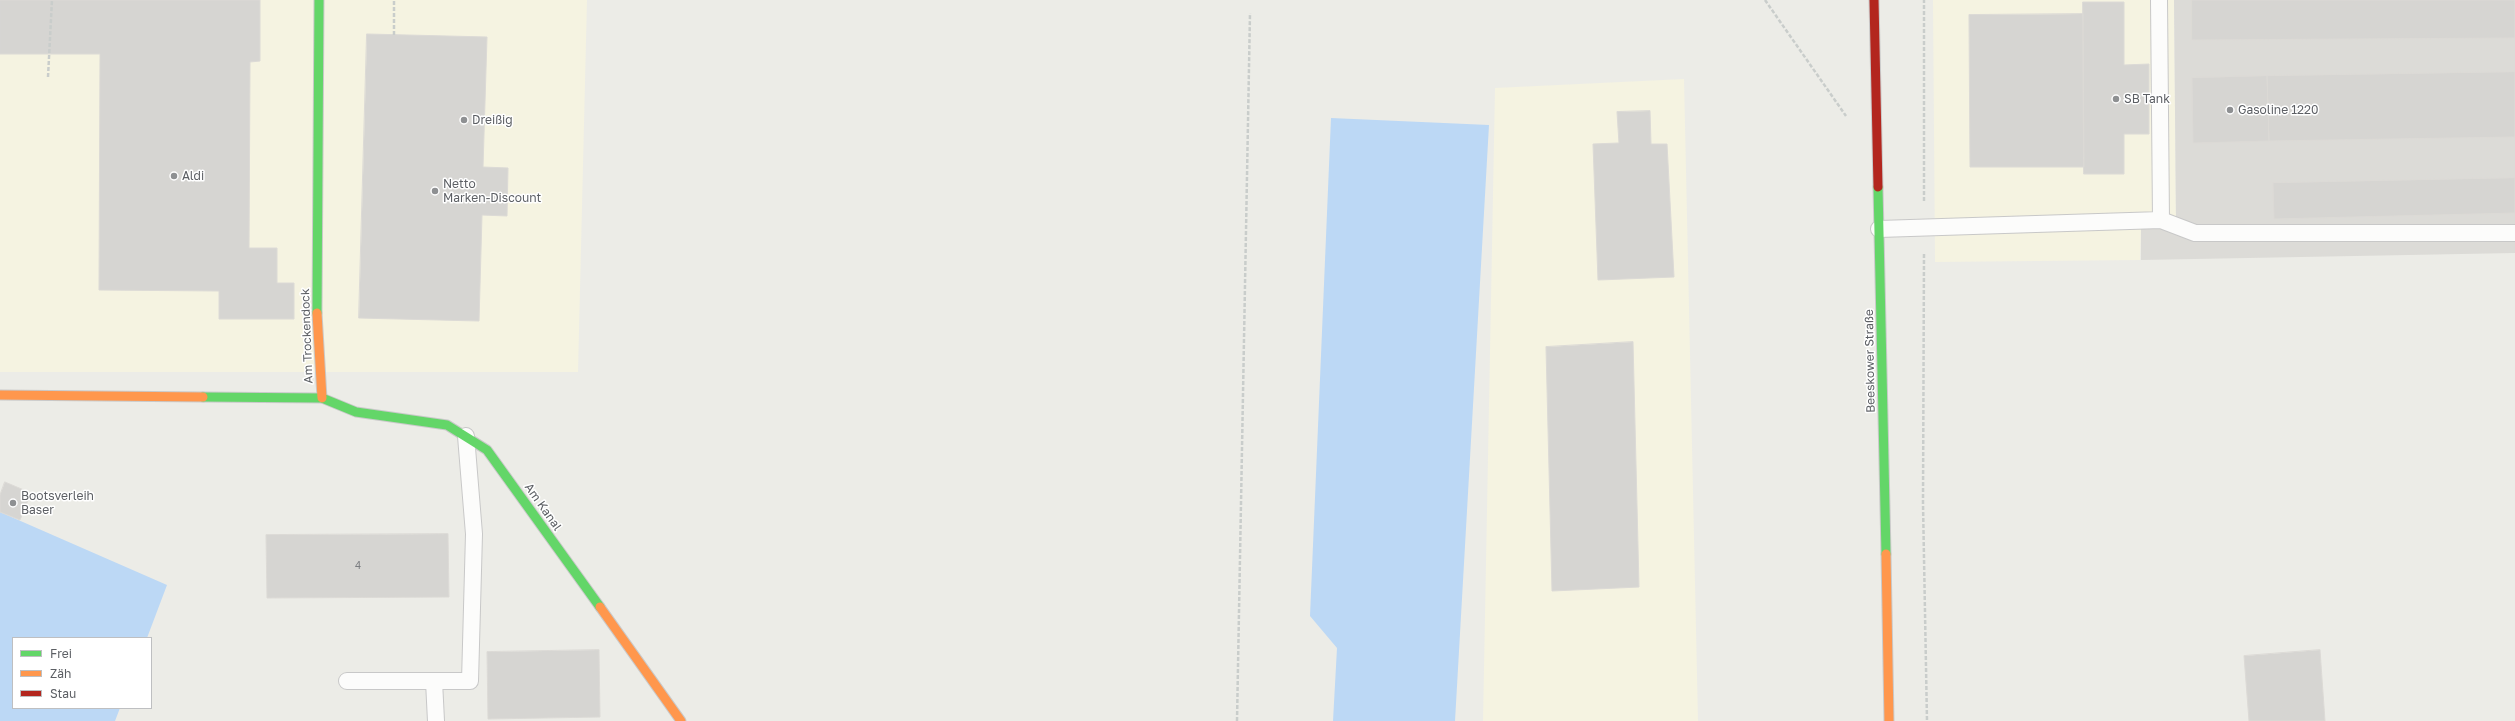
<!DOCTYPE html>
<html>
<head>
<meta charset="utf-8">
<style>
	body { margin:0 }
	#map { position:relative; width:2515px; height:721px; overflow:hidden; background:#ecece7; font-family:"Golos Text",sans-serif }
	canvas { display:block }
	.legend { position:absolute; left:12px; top:637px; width:140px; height:72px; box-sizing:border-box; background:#fff; border:1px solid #bebfc1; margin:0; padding:5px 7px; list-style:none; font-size:12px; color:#5c5f64 }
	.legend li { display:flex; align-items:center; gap:8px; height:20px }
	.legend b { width:20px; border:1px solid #bebfc1 }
</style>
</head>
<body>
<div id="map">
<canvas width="2515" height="721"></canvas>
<ul class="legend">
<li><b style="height:5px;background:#63d668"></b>Frei</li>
<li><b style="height:5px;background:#ff974d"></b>Zäh</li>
<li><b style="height:5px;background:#b3261e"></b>Stau</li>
</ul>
</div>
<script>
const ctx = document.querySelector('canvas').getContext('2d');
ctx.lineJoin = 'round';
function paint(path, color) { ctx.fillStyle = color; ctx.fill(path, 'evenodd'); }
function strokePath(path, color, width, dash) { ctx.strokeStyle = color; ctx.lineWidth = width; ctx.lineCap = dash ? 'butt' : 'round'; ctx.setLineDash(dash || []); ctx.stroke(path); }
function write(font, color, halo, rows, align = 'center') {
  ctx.font = font + ' "Golos Text",sans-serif'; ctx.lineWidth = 3; ctx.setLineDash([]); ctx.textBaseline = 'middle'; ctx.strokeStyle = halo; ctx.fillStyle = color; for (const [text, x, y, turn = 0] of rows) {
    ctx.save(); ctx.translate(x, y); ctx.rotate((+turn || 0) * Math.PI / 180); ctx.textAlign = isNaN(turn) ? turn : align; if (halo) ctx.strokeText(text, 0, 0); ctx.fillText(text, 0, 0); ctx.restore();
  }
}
paint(new Path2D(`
	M0 0H587L578 372H0Z
	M1933 0H2174L2176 225H2141L2140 260 1935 262Z
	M1684 79 1698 721H1483L1495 88Z`), '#f5f3e1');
paint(new Path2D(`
	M2174 0H2515V253L2141 260V225H2176Z`), '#dcdbd7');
paint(new Path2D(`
	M1331 118 1489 125 1455 721H1333L1337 648 1310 616Z
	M0 512 167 585 147 638H13V708H120L115 721H0Z`), '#bcd8f5');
const building = new Path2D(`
	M0 0H260V61L250 62 249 248H277V283H294V319H219V291L99 290 100 54H0Z
	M2192 0H2515V38L2192 40Z
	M2083 2H2124V65L2149 64V134H2124V174H2084Z
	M2083 14 2084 167H1970L1969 15Z
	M367 34 487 37 483 167 508 168 507 216 482 215 479 321 359 318Z
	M2515 72V137L2269 141 2267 76Z
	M2267 76 2269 141 2193 143 2192 78Z
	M1650 111 1651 144H1667L1674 277 1598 280 1593 144 1619 143 1617 112Z
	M2515 178V213L2274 219 2273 183Z
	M1633 342 1639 587 1552 591 1546 347Z
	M5 482 31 493 20 520 0 512V495Z
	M448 534 449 597 267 598 266 535Z
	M599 650 600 717 488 719 487 652Z
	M2320 650 2325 721H2249L2244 656Z`);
paint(building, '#d6d5d2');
strokePath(building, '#dcdad6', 1);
const lane = new Path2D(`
	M2159 0 2161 220
	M1879 229 2161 220 2195 233H2515
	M347 681H470L474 534 466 436
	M434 681 436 721`);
const fast = new Path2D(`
	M1878 187 1886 554
	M317 313 319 0
	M203 397 322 398 356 412 447 425 487 450 600 607`);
const slow = new Path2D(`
	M317 313 322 398
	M0 395 203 397
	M1886 554 1889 721
	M600 607 681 721`);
const jam = new Path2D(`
	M1874 0 1878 187`);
strokePath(lane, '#c8c8c8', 18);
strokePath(fast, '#c9c9c9', 11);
strokePath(slow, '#c9c9c9', 11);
strokePath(jam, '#c9c9c9', 11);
strokePath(new Path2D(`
	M1765 0 1846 116
	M394 35V0
	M48 77 52 0
	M1924 201V0
	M1924 254 1923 503 1927 721
	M1237 721 1250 13`), '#c9cdcb', 2.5, [4, 2]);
strokePath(lane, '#fcfcfb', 16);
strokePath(fast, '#63d668', 9);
strokePath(slow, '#ff974d', 9);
strokePath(jam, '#b3261e', 9);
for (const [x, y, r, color] of [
	[2116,99,4,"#8e9092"],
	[2230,110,4,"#8e9092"],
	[464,120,4,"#8e9092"],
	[174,176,4,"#8e9092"],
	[435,191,4,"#8e9092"],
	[13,503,4,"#8e9092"]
]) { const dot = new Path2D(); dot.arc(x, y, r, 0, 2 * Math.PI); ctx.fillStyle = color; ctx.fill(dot); strokePath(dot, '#fff', 1.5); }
write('10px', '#7b7d80', null, [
	["4",358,566]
]);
write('12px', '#5c5f64', '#fff', [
	["SB Tank",2124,99],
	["Gasoline 1220",2238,110],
	["Dreißig",472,120],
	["Aldi",182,176],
	["Netto",443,184],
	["Marken-Discount",443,198],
	["Bootsverleih",21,496],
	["Baser",21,510]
], 'left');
write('12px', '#5c5f64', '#fff', [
	["Am Trockendock",307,336,-92],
	["Beeskower Straße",1870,361,-91],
	["Am Kanal",543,507,55]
]);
</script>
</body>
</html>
